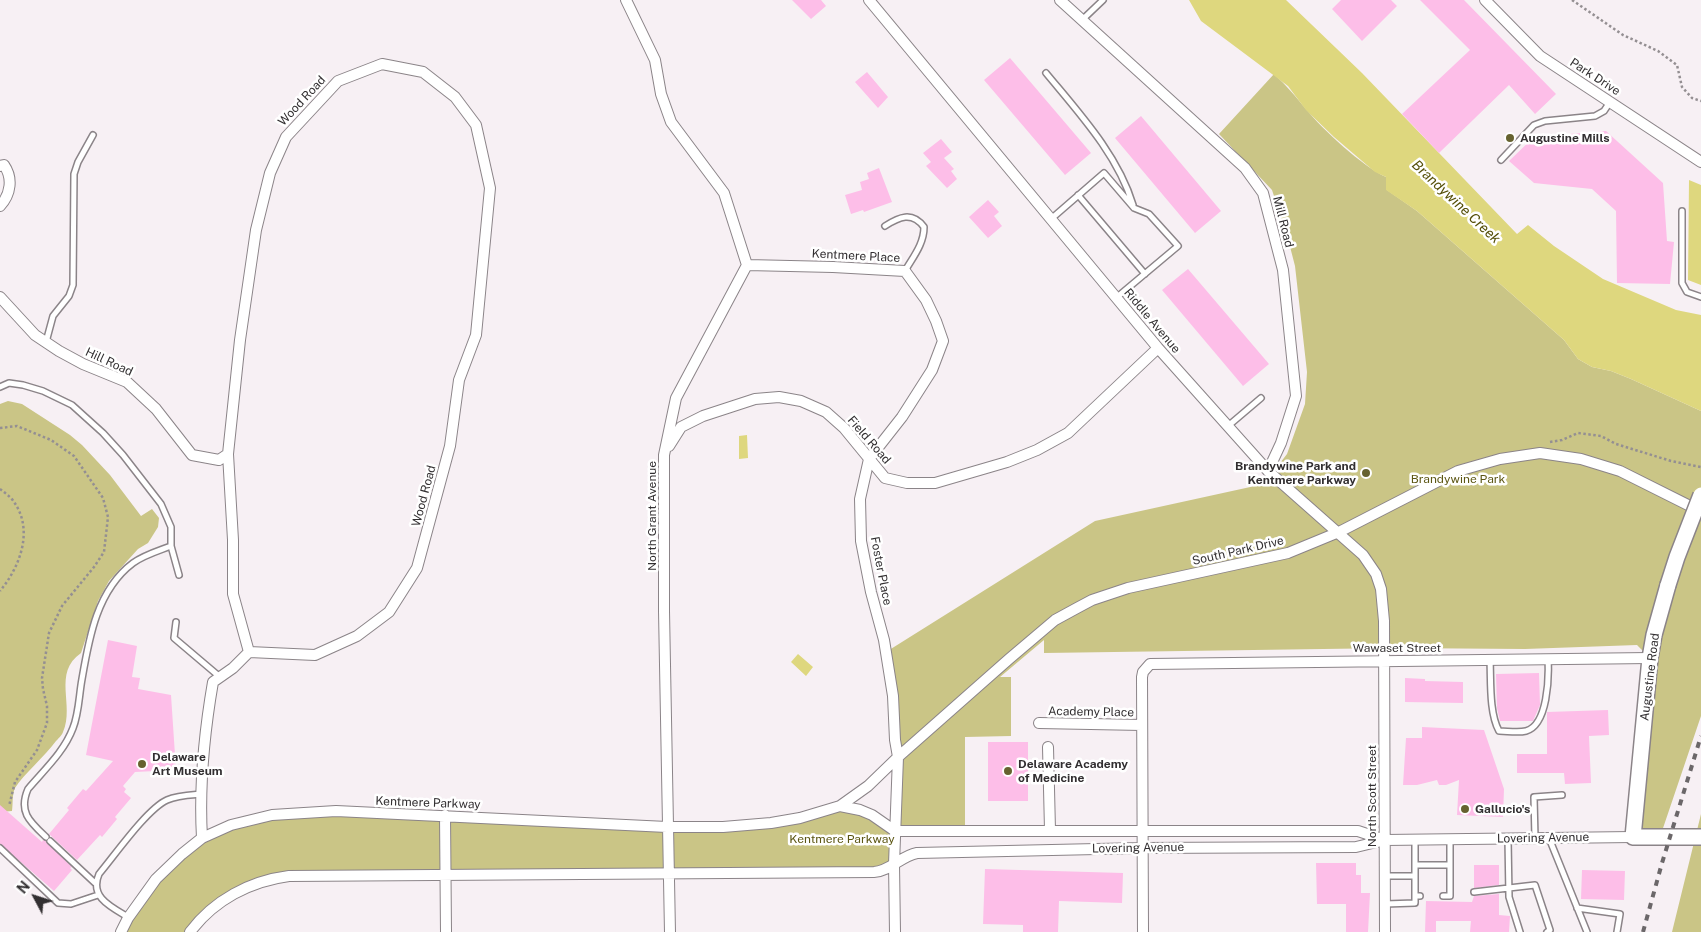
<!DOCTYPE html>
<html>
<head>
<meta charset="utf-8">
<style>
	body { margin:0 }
	#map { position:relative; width:1701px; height:932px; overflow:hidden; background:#f7f0f4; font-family:"Public Sans",sans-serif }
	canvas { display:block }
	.north { position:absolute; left:10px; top:872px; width:50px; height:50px; -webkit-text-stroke:4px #fff; paint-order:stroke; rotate:310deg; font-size:14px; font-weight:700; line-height:20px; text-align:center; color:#322f31 }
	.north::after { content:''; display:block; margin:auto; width:18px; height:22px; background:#322f31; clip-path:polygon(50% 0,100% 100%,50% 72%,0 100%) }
</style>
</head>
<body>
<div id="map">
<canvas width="1701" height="932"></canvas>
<div class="north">N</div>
</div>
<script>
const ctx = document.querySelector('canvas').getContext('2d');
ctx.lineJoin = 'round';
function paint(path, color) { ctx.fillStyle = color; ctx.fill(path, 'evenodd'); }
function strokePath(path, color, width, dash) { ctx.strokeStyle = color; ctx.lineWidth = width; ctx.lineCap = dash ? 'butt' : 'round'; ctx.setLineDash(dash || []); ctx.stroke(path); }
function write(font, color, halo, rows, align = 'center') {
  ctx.font = font + ' "Public Sans",sans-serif'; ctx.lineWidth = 5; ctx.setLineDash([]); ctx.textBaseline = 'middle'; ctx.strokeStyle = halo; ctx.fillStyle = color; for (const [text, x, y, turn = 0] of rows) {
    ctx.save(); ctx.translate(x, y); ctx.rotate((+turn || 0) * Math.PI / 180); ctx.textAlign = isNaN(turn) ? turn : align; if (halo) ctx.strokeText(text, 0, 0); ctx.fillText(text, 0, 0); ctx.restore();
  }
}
paint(new Path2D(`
	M1274 74C1286 85 1295 96 1306 109 1323 130 1362 166 1386 177L1387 190 1417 211 1564 340 1578 359 1592 367 1611 371 1631 379 1701 411V716L1660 837H1633L1650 658 1637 645 1525 649 1393 648 1044 653V640L1000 677H1011V736L965 737V831H896L894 864 886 869 289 876 237 892 190 932H121L182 854 231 825 300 812 723 827 840 806 895 831 898 757 886 652 1095 521 1264 484 1287 454 1305 404 1307 372 1295 266 1287 235 1272 190 1219 134Z
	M8 401 22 404 70 435 82 445 110 475 141 516 152 509 159 518 158 527 148 543 138 549 109 581 98 601 81 653C52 673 75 705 63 732 62 735 58 739 56 741 45 756 24 774 15 788 12 794 13 805 12 811L0 812V404Z
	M1701 814V932H1672Z`), '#cac586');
paint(new Path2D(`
	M1189 0H1286L1362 73 1517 234 1528 225 1554 246 1603 279 1676 310 1701 315V411L1631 379 1611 371 1592 367 1578 359 1564 340 1417 211 1386 190V177L1375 172 1334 137 1306 110 1288 86 1201 21Z
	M1689 180 1701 185V285L1688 280Z
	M747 435 748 458 739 459V436Z
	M798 654 813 667 806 676 791 662Z`), '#ded77e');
paint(new Path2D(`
	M792 0H821L826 6 811 19Z
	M1341 0H1391L1397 6 1362 41 1332 9Z
	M1420 0H1464L1556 94 1535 114 1509 85 1439 153 1402 114 1470 50Z
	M1010 58 1091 153 1065 175 984 80Z
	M867 72 888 97 878 108 855 82Z
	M1141 116 1221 211 1195 233 1115 138Z
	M1606 131 1663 183 1667 241 1674 242 1670 284 1617 283 1616 211 1592 189 1534 183 1509 161 1534 137Z
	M941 139 952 152 944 158 954 169 951 171 957 179 947 188 926 166 931 162 923 153Z
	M879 168 892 202 864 212 863 210 851 214 845 195 862 190 860 182 869 179 867 173Z
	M988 200 999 212 994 216 1002 226 988 238 969 217Z
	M1188 269 1269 364 1243 386 1162 290Z
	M108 640 137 646 132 677 140 678 138 689 171 695 176 770 135 772 123 786 126 789 124 792 131 798 115 817 117 819 102 837 100 835 77 860 49 834 69 810 67 808 83 789 86 791 113 761 86 755Z
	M1539 673 1540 705 1533 721H1500L1497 708 1496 674Z
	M1405 678 1425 679V681L1463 682V703L1405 702Z
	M1608 710 1609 735 1589 736 1591 783 1565 784 1564 773H1517V754H1547V712Z
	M1422 727 1484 730 1504 789 1503 817 1457 815 1459 780 1446 785H1439L1437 780 1417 785H1403L1406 738H1422Z
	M988 742H1028V801H988Z
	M0 805 42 842 43 840 46 841 72 867 70 868 72 870 54 891 0 844Z
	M1316 863H1356V875H1361V893H1370L1368 932H1346V904H1317Z
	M1474 865H1499V885L1474 888Z
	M985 869 1123 873 1122 903 1059 901 1058 932H1023V925L983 924Z
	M1582 870 1625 871 1624 900 1581 899Z
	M1499 894V915L1510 916 1509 932H1470L1471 921H1436V932H1425L1426 901 1472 902 1474 896Z`), '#fdbee8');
const lane = new Path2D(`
	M1082 20 1103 0
	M1046 73C1079 113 1118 155 1133 205
	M1501 160 1534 125 1545 121 1595 116 1604 111 1610 102
	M1078 195 1145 274
	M1682 211V283L1687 292 1701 297
	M1051 219 1104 173 1134 208 1149 214 1178 246 1116 298
	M885 226C899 217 912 211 924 227 924 244 913 257 905 271
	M46 342 53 316 69 296 73 285 74 174 78 162 93 135
	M0 387 9 383 23 385 43 391 72 405 103 433 123 455 161 504 171 527V546L179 575
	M1228 426 1261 398
	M176 622 174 638 220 677
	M1490 660C1491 681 1489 713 1499 731 1507 731 1518 733 1526 731 1548 725 1549 677 1548 659
	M46 837C30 822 18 812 28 789 44 770 64 752 73 728 79 713 79 695 82 679 89 638 97 590 133 563 144 555 158 551 171 546
	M1535 838 1534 797 1562 795
	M1549 838 1587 932
	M1508 839 1509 897 1520 932
	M1415 840V896H1420
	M50 841 95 883
	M0 848 58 903 71 904 98 895
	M1415 865H1449
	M1385 876H1415
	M1474 892 1535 885 1550 930 1547 932
	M1443 896H1450V840
	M1385 904 1415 903V896
	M1577 908 1620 914 1617 932
	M128 917C111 907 89 897 99 874 115 855 147 809 167 800 178 795 190 795 202 794`);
const street = new Path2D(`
	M626 0 655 60 661 94 671 122 724 193 747 265 676 398 664 455V611L670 932
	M869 0 1158 348 1268 471 1363 555 1376 574 1381 589 1384 621 1385 932
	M1060 0 1245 168 1263 193 1283 270 1296 396 1281 443 1268 471
	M1485 0 1540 56 1701 162
	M0 166 4 165C13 178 11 194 0 206
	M747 265 833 267 905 271 926 300 936 321 943 341 932 370 902 417 869 459 860 499 861 541 871 592 884 640 893 696 895 740 898 757 894 864 895 932
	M0 297 35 335 59 351 83 364 127 382 156 409 192 455 219 460 228 454
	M669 446 681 427 703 416 755 399 779 397 801 401 826 412 844 428 885 478 907 483H935L1007 462 1037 450 1068 433 1158 348
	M1039 723 1142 725
	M1048 747 1050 830
	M840 806 860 810 872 815 895 831H1358L1385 840
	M445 815 446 932
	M202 838C199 786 204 734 213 682L233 668 249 652 315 655 357 636 389 612 417 568 450 446 459 380 476 335 490 188 476 125 455 97 423 72 382 64 338 81 286 137 270 173 256 230 240 340 228 454 233 540V594L249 652
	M121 932 128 918 156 879 182 854 202 838 231 825 272 815 336 811 667 827H723L771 823 800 818 840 806 868 786 898 757 1009 659 1055 620 1077 608 1092 600 1128 588 1288 553 1339 532 1458 471 1500 459 1540 453 1581 459 1620 471 1700 511
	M190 932C214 900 250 881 289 876L874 872C890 871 901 856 917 853L1142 848 1356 847 1385 840 1633 837
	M1143 932 1142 677 1143 672 1150 664 1650 658`);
const secondary = new Path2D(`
	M1668 585 1654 635 1650 658 1633 837H1701`);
strokePath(lane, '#8b8488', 8);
strokePath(street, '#8b8488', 12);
strokePath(secondary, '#8b8488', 18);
strokePath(new Path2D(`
	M1572 0 1623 35 1658 51 1677 65 1682 87 1692 98 1701 101
	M0 428 17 426 51 440 74 456 103 498 108 517 104 552 94 567 62 606 49 633 42 678 43 689 47 706V723L37 750 15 782 9 806
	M1550 442 1562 440 1578 433 1601 436 1616 444 1671 461 1701 467
	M0 489C5 493 11 497 14 502 34 530 20 567 0 591`), '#948f92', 2.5, [2.5, 2.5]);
strokePath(lane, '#fff', 5);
strokePath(street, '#fff', 10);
strokePath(secondary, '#fff', 15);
strokePath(new Path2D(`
	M1643 932 1662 863 1701 736`), '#6b6769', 4, [6, 6]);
const secondaryBridge = new Path2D(`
	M1668 585 1677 557 1701 495`);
strokePath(secondaryBridge, '#8b8488', 18, []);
strokePath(secondaryBridge, '#fff', 15);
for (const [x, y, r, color] of [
	[1510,138,5,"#66622f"],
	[1366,473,5,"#66622f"],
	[142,764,5,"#66622f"],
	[1008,771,5,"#66622f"],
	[1465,809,5,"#66622f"]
]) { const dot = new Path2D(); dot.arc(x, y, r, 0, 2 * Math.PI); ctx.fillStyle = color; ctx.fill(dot); strokePath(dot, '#fff', 2); }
write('12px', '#322f31', '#fff', [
	["Park Drive",1595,77,33],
	["Wood Road",302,101,-47],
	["Mill Road",1283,222,76],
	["Kentmere Place",856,256,3],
	["Riddle Avenue",1152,321,50],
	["Hill Road",109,362,25],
	["Field Road",869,440,49],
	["Wood Road",424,496,-75],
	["North Grant Avenue",652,516,-90],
	["South Park Drive",1238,551,-13],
	["Foster Place",881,571,79],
	["Wawaset Street",1397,648],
	["Augustine Road",1650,677,-83],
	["Academy Place",1091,712,1],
	["North Scott Street",1372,796,-90],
	["Kentmere Parkway",428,803,2],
	["Lovering Avenue",1543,838,-1],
	["Lovering Avenue",1138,848,-1]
]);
write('bold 12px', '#322f31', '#fff', [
	["Augustine Mills",1520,138],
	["Brandywine Park and",1356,466,"right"],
	["Kentmere Parkway",1356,480,"right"],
	["Delaware",152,757],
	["Art Museum",152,771],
	["Delaware Academy",1018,764],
	["of Medicine",1018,778],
	["Gallucio's",1475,809]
], 'left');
write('12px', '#5c5613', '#fff', [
	["Brandywine Park",1458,479],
	["Kentmere Parkway",842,839]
]);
write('italic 14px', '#554f08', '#fff', [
	["Brandywine Creek",1456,202,43]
]);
</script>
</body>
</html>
